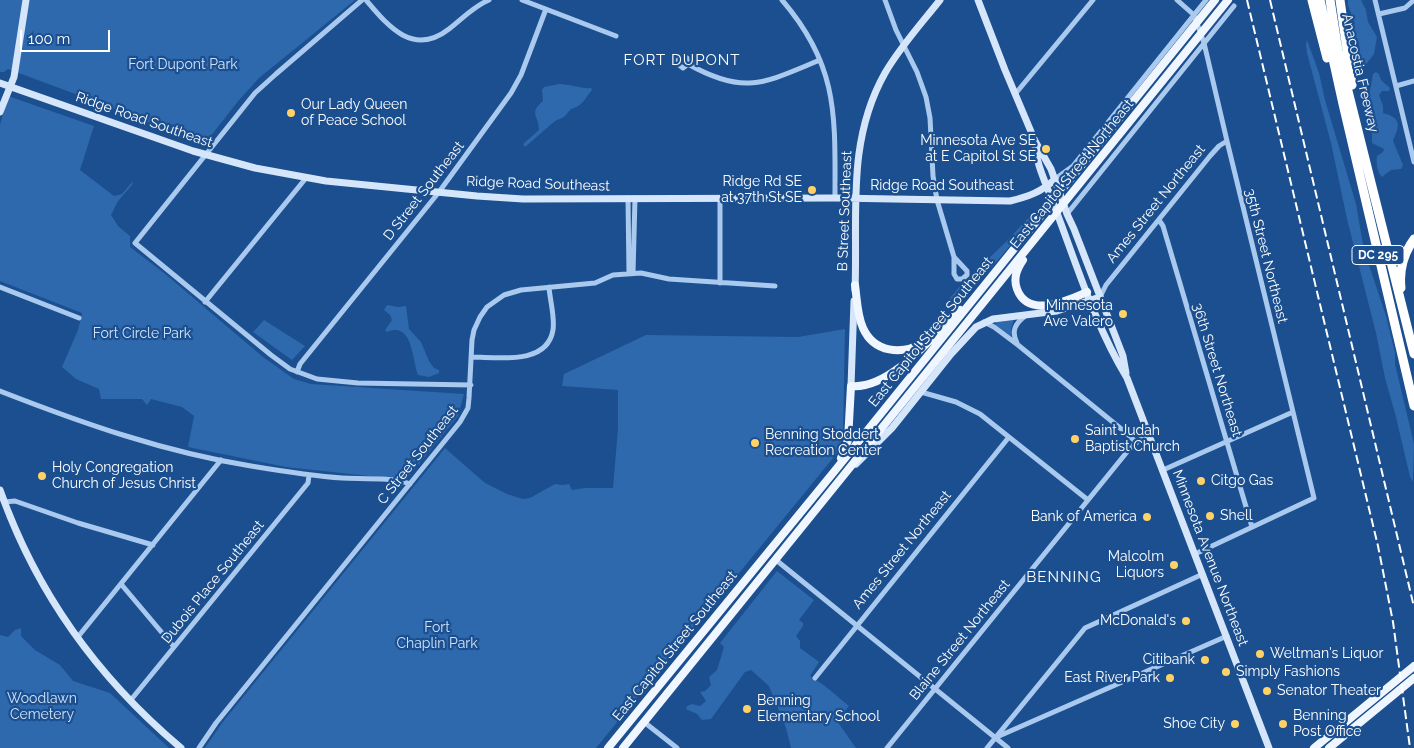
<!DOCTYPE html>
<html>
<head>
<meta charset="utf-8">
<style>
	body { margin:0 }
	#map { position:relative; width:1414px; height:748px; overflow:hidden; background:#1b4f8f; font-family:Raleway,sans-serif }
	canvas { display:block }
	.scale { position:absolute; left:20px; top:30px; width:90px; height:22px; box-sizing:border-box; border:2px solid #fff; border-top:0; padding-left:6px; font-size:15px; line-height:18px; white-space:nowrap; color:#fff; -webkit-text-stroke:4px #1b4f8f; paint-order:stroke }
</style>
</head>
<body>
<div id="map">
<canvas width="1414" height="748"></canvas>
<div class="scale">100 m</div>
</div>
<script>
const ctx = document.querySelector('canvas').getContext('2d');
ctx.lineJoin = 'round';
function paint(path, color) { ctx.fillStyle = color; ctx.fill(path, 'evenodd'); }
function strokePath(path, color, width, dash) { ctx.strokeStyle = color; ctx.lineWidth = width; ctx.lineCap = dash ? 'butt' : 'round'; ctx.setLineDash(dash || []); ctx.stroke(path); }
function write(font, color, halo, rows, align = 'center') {
  ctx.font = font + ' Raleway,sans-serif'; ctx.lineWidth = 4.5; ctx.setLineDash([]); ctx.textBaseline = 'middle'; ctx.strokeStyle = halo; ctx.fillStyle = color; for (const [text, x, y, turn = 0] of rows) {
    ctx.save(); ctx.translate(x, y); ctx.rotate((+turn || 0) * Math.PI / 180); ctx.textAlign = isNaN(turn) ? turn : align; if (halo) ctx.strokeText(text, 0, 0); ctx.fillText(text, 0, 0); ctx.restore();
  }
}
paint(new Path2D(`
	M0 0H355L259 78 239 100 210 137 195 141 110 107 101 108 98 103 90 100 87 102H82L78 95 8 69 4 72H0Z
	M1348 0H1361L1366 10 1368 22 1377 37 1374 54 1364 67 1361 66 1360 63 1359 43 1350 29 1355 24 1348 5Z
	M1307 40 1319 73 1325 100 1356 204 1364 250 1386 316 1395 353V364L1414 444 1413 482 1410 477 1396 417 1385 378 1376 333 1347 219 1331 143 1307 53 1306 45Z
	M1376 72 1379 74 1381 80 1390 88 1389 91H1382L1379 95 1383 106V113C1385 114 1388 114 1391 116 1403 121 1396 133 1393 141L1403 165 1401 169 1391 170 1382 177C1377 172 1376 164 1377 156L1383 152 1384 149 1372 143V128L1368 101 1373 74Z
	M559 84C570 84 581 89 591 88L592 90C584 99 583 106 571 109L564 117 555 121 525 147 523 144 539 130C539 115 528 114 543 101L542 90 544 87Z
	M8 96 94 126 80 170 114 196 122 194 133 181 132 185 118 201 111 215 118 226 130 236V247L164 273 263 357 294 379 311 384 464 394 458 416 406 480 286 467 188 447 194 416 182 407 151 399 147 405 142 399H101L99 389 76 379 62 367 78 330 82 313 0 281V125Z
	M1032 214H1037L986 274 956 303 952 304 950 301V298L961 285 969 280 973 273 1005 243Z
	M387 305 398 307 406 306 409 329 421 342 429 361 434 368 439 370V373L429 377 418 375C412 360 413 321 387 332L385 330 392 320 390 315 384 310Z
	M1014 319 1011 329 1012 338 995 325 997 321Z
	M264 320 305 346 292 360 253 332Z
	M845 329 843 435 838 452 596 748H205L222 723 445 448 485 483 507 494 523 499 530 498 555 484 562 485 569 484 572 490 585 488H613L618 428V390L562 386 564 374 646 335 798 337Z
	M777 571 814 600 799 620 803 623V626L796 636 800 641V648L819 662 810 676 825 686 849 706 837 721 856 748H791L786 728 769 686 751 670 745 672 711 719 702 720 697 714 686 709 687 706 692 704 700 706 706 701 700 692 705 691 711 685 709 677 717 670 724 647 720 643Z
	M21 628V636L35 650 60 665 73 681 110 693 169 748H0V635L8 637 15 630Z`), '#2e69ad');
strokePath(new Path2D(`
	M362 0 276 74 255 93 135 243 271 355 290 369 317 379 358 383 471 385
	M366 0C388 26 413 57 449 29 462 19 474 6 489 0
	M522 0 616 36
	M782 0C839 66 835 117 835 198
	M885 0 896 30 917 72 926 97 930 118 933 176 937 200 954 257V274L957 279H962L967 275V271L954 257
	M1177 0 1194 15 1204 43 1227 141 1314 498 1195 554
	M1375 0 1414 162
	M1379 14 1405 8 1414 0
	M688 64 687 58 684 56 678 60 679 65 683 68 688 64C745 96 764 83 820 60
	M1396 86 1414 81
	M1016 93 1093 0
	M1055 179 1073 166 1206 0
	M628 198 629 274
	M1067 214 1234 6
	M1159 220 1163 226 1252 527
	M633 273 635 198
	M720 283V198
	M0 287 79 318
	M1100 297 1106 285 1210 156 1219 146 1227 141
	M205 302 306 178
	M984 322 994 327 1018 345 1125 432 1136 442
	M1017 343C1011 331 1015 324 1025 316
	M471 357C497 357 547 366 553 330 555 317 550 301 549 287
	M297 372 300 364 439 192 511 93 521 75 546 9
	M0 391C82 423 164 452 251 466 281 471 312 476 342 478 361 479 393 477 410 484
	M921 392 956 402 980 414 1088 500
	M1163 470 1293 412
	M4 502 15 501 78 523 153 545
	M776 560 1008 748
	M121 584 174 647
	M77 638 221 460
	M815 678 1009 437
	M130 701 308 483 309 475
	M644 722 677 748
	M999 736 1227 636
	M199 748 216 723 460 422 468 408 469 398 472 340 474 330 480 317 487 307 504 295 521 290 595 283 613 275 641 273 669 279 775 286
	M887 748 1131 447 1141 439 1149 435
	M987 748 1085 628 1203 574`), '#a9c9ee', 5);
strokePath(new Path2D(`
	M978 0 1005 70 1035 141 1051 169 1067 214 1074 229 1123 356 1126 373
	M0 83 193 151 255 168 326 181 477 196 523 199 835 198 1010 201C1027 197 1042 192 1055 179
	M0 112 14 77 26 0
	M1035 141C1034 162 1050 192 1057 213 1078 269 1096 327 1127 378L1269 748
	M855 290C858 215 846 142 885 73 900 47 921 24 940 0
	M851 386 854 301
	M856 464 892 428 951 354 976 327 993 319 1057 311 1100 297
	M0 490C36 592 99 679 181 748`), '#d6e6fa', 7);
strokePath(new Path2D(`
	M1023 260C1017 269 1013 278 1017 289 1028 319 1067 301 1087 292
	M855 285C857 299 857 315 863 328 874 353 902 355 923 343
	M841 458 848 440 851 386C890 390 934 335 960 310
	M608 748 833 473 1215 0
	M623 748 1228 0
	M1314 748 1414 666
	M1329 748 1414 678`), '#f0f6ff', 8);
strokePath(new Path2D(`
	M1312 0 1327 58
	M1320 0 1343 104 1414 406
	M1330 0 1338 51 1414 354
	M1340 0 1352 85
	M1401 288C1399 270 1404 253 1414 239`), '#fff', 9);
strokePath(new Path2D(`
	M1247 0 1378 546 1393 622 1410 748
	M1270 0 1414 607`), '#fff', 2, [9, 4]);
for (const [x, y, r, color] of [
	[291,113,5,"#ffd166"],
	[1046,149,5,"#ffd166"],
	[812,190,5,"#ffd166"],
	[1123,314,5,"#ffd166"],
	[1075,439,5,"#ffd166"],
	[755,443,5,"#ffd166"],
	[42,476,5,"#ffd166"],
	[1201,481,5,"#ffd166"],
	[1210,516,5,"#ffd166"],
	[1147,517,5,"#ffd166"],
	[1174,565,5,"#ffd166"],
	[1186,621,5,"#ffd166"],
	[1260,654,5,"#ffd166"],
	[1205,660,5,"#ffd166"],
	[1226,672,5,"#ffd166"],
	[1170,678,5,"#ffd166"],
	[1267,691,5,"#ffd166"],
	[747,709,5,"#ffd166"],
	[1235,724,5,"#ffd166"],
	[1283,724,5,"#ffd166"]
]) { const dot = new Path2D(); dot.arc(x, y, r, 0, 2 * Math.PI); ctx.fillStyle = color; ctx.fill(dot); strokePath(dot, '#1b4f8f', 2); }
for (const [x, y, w] of [
	[1378,255,52]
]) { const box = new Path2D(); box.roundRect(x - w / 2, y - 9.5, w, 19, 4); ctx.fillStyle = '#1b4f8f'; ctx.fill(box); strokePath(box, '#fff', 1); }
write('bold 12px', '#fff', null, [
	["DC 295",1378,255]
]);
write('14px', '#cfe3fa', '#1b4f8f', [
	["Fort Dupont Park",183,65],
	["Fort Circle Park",142,334],
	["Fort",437,628],
	["Chaplin Park",437,644],
	["Woodlawn",42,699],
	["Cemetery",42,715]
]);
write('14px', '#fff', '#1b4f8f', [
	["Anacostia Freeway",1360,73,77],
	["Ridge Road Southeast",144,120,19],
	["East Capitol Street Northeast",1072,174,-51],
	["Ridge Road Southeast",538,184,2],
	["Ridge Road Southeast",942,186],
	["D Street Southeast",424,191,-52],
	["Ames Street Northeast",1156,204,-51],
	["B Street Southeast",845,211,-88],
	["35th Street Northeast",1266,256,76],
	["East Capitol Street Southeast",931,332,-51],
	["36th Street Northeast",1217,370,73],
	["C Street Southeast",418,455,-52],
	["Ames Street Northeast",902,550,-51],
	["Minnesota Avenue Northeast",1210,558,69],
	["Dubois Place Southeast",213,582,-51],
	["Blaine Street Northeast",960,640,-51],
	["East Capitol Street Southeast",675,646,-51]
]);
write('14px', '#fff', '#1b4f8f', [
	["Our Lady Queen",301,105],
	["of Peace School",301,121],
	["Minnesota Ave SE",1036,141,"right"],
	["at E Capitol St SE",1036,157,"right"],
	["Ridge Rd SE",802,182,"right"],
	["at 37th St SE",802,198,"right"],
	["Minnesota",1113,306,"right"],
	["Ave Valero",1113,322,"right"],
	["Saint Judah",1085,431],
	["Baptist Church",1085,447],
	["Benning Stoddert",765,435],
	["Recreation Center",765,451],
	["Holy Congregation",52,468],
	["Church of Jesus Christ",52,484],
	["Citgo Gas",1211,481],
	["Shell",1220,516],
	["Bank of America",1137,517,"right"],
	["Malcolm",1164,557,"right"],
	["Liquors",1164,573,"right"],
	["McDonald's",1176,621,"right"],
	["Weltman's Liquor",1270,654],
	["Citibank",1195,660,"right"],
	["Simply Fashions",1236,672],
	["East River Park",1160,678,"right"],
	["Senator Theater",1277,691],
	["Benning",757,701],
	["Elementary School",757,717],
	["Benning",1293,716],
	["Post Office",1293,732],
	["Shoe City",1225,724,"right"]
], 'left');
ctx.letterSpacing = '1px';
write('15px', '#fff', '#1b4f8f', [
	["FORT DUPONT",682,60],
	["BENNING",1064,577]
]);
ctx.letterSpacing = '0px';
</script>
</body>
</html>
